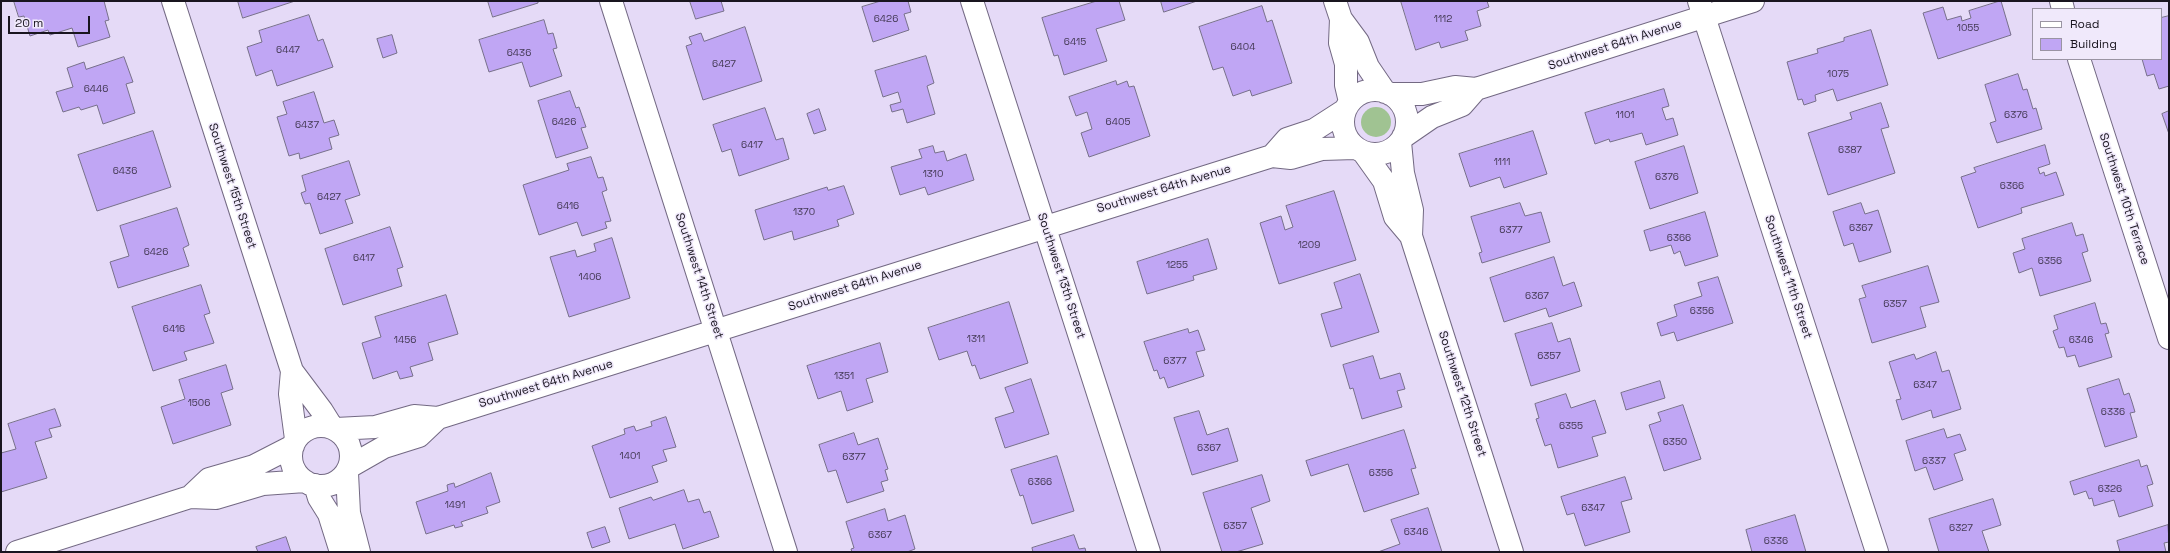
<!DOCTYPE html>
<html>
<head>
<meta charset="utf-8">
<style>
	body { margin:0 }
	#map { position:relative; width:2170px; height:553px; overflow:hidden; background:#e5daf7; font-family:"Space Grotesk",sans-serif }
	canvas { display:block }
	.frame { position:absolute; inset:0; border:2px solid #19151f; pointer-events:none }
	.legend { position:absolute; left:2032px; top:8px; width:130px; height:52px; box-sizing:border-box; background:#f0e9fb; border:1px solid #9a94a3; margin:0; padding:5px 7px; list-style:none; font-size:12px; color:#19151f }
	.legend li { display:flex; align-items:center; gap:8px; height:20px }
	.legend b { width:20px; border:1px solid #9a94a3 }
	.scale { position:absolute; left:8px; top:16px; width:82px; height:18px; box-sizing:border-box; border:2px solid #19151f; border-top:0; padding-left:5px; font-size:12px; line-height:14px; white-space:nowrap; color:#19151f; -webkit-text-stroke:3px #f0e9fb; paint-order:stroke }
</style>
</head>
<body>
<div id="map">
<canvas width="2170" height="553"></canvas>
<div class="frame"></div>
<ul class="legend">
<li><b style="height:5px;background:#fff"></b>Road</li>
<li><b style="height:11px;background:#c0a6f4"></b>Building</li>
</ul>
<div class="scale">20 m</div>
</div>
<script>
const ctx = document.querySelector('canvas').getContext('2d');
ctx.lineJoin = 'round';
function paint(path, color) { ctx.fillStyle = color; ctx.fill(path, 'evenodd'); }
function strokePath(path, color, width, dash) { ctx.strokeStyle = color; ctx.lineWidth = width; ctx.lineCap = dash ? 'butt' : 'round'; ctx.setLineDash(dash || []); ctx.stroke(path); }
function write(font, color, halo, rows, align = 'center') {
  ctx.font = font + ' "Space Grotesk",sans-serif'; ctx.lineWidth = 3; ctx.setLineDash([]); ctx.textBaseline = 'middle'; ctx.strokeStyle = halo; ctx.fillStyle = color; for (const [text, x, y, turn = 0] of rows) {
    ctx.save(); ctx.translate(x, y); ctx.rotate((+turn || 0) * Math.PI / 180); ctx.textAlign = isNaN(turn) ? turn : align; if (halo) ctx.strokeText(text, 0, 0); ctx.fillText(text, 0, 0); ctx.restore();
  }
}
paint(new Path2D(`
	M1361 122a15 15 0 1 1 30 0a15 15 0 1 1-30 0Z`), '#a0c392');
const building = new Path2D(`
	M14 1H104L109 20 105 21 110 37 78 47 72 28 50 35 48 30 30 36 24 16 19 17Z
	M238 1H295L243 18Z
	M488 1H538V3L493 17Z
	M690 1H721L724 11 696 19Z
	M881 1H908L911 12 904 14 909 30 873 42 862 7Z
	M1097 1H1119L1125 20 1096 29 1107 61 1064 75 1058 55 1054 56 1042 18Z
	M1161 1H1197L1164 12Z
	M1401 1H1487L1489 7 1477 11 1481 26 1465 31 1468 40 1441 48 1439 42 1416 50Z
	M2001 1 2011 35 1938 59 1923 13 1943 7 1947 20 1961 16 1962 21 1971 18 1969 11Z
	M1262 6 1267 22 1272 20 1292 83 1252 96 1250 90 1233 96 1223 67 1213 70 1199 27Z
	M309 15 318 41 323 39 333 67 277 86 272 70 256 76 247 47 262 42 259 31Z
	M2169 16V86L2159 89 2154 74 2147 76 2142 59H2161V18Z
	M544 20 548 34 553 33 555 40 557 48 553 49 562 76 530 87 522 62 489 72 479 40Z
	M745 27 762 81 703 100 686 46 692 44 689 37 701 33 704 41Z
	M1871 30 1888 85 1837 101 1833 89 1815 95 1816 101 1804 105 1802 99 1798 100 1787 62 1818 53 1817 49 1844 41V38Z
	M392 35 397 53 383 58 377 39Z
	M926 56 934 83 927 86 935 114 907 123 903 109 892 112 890 105 901 102 898 92 883 97 875 71Z
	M124 57 133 82 126 84 135 113 103 124 97 105 81 110 79 107 63 112 56 92 73 87 67 68 84 62 86 69Z
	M2018 74 2023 90 2027 89 2033 109 2036 108 2042 129 1997 143 1990 123 1996 121 1985 85Z
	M1116 81 1117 85 1127 81 1129 87 1134 86 1150 136 1089 157 1081 133 1092 129 1087 112 1076 116 1069 97Z
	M1664 89 1669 106 1662 108 1666 120 1673 118 1678 135 1646 145 1642 133 1610 142 1609 139 1595 144 1585 113Z
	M570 91 576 108 579 107 586 127 581 128 588 148 556 158 538 101Z
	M314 92 324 123 334 120 339 135 329 138 332 149 300 159 299 153 289 156 277 117 287 114 283 102Z
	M1881 103 1889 127 1881 129 1895 173 1828 195 1808 133 1852 119 1850 113Z
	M765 108 776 140 783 138 789 159 739 176 731 149 722 152 713 125Z
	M819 109 826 130 814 134 807 114Z
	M2169 111V134L2162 114Z
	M153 131 171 187 97 211 78 155Z
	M1533 131 1547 174 1504 188 1500 177 1470 187 1459 154Z
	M2045 145 2050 164 2038 168 2040 174 2044 172 2045 176 2056 172 2064 195 2021 208 2022 213 1978 228 1961 177 1976 172 1974 168Z
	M933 146 935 153 944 151 947 161 966 154 974 180 928 195 925 187 900 195 891 167 922 158 919 150Z
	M1684 146 1698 193 1650 209 1635 162Z
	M591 157 598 178 603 177 607 190 602 192 611 221 605 222 607 228 582 236 577 222 539 235 523 185 569 170 567 164Z
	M349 161 360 195 345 200 353 223 320 234 310 203 305 204 303 199 301 193 306 191 302 176Z
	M844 186 854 214 837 220 839 226 794 240 792 231 764 240 755 210 827 187 828 190Z
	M1334 191 1356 260 1279 284 1260 223 1281 216 1285 230 1293 227 1286 206Z
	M1520 203 1525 216 1541 212 1550 242 1482 263 1479 253 1482 252 1471 217Z
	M1861 203 1865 214 1878 210 1891 252 1859 262 1853 243 1844 246 1833 212Z
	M177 208 189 245 183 248 189 266 118 288 110 262 129 256 120 226Z
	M1705 212 1718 256 1685 266 1680 251 1674 254 1671 245 1650 251 1644 231Z
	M2072 223 2076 236 2083 234 2088 251 2082 253 2091 281 2040 296 2032 268 2019 273 2013 253 2025 249 2022 239Z
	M390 227 403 267 397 269 402 286 343 305 325 249Z
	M612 238 630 298 569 317 550 257 575 250 577 257 596 251 594 244Z
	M1208 239 1217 269 1193 276 1194 280 1147 294 1137 262Z
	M1554 257 1563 286 1574 282 1582 306 1549 317 1546 308 1504 322 1490 278Z
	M1928 266 1939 302 1920 307 1926 327 1872 343 1859 299 1866 297 1862 286Z
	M1360 274 1379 332 1331 347 1321 314 1342 308 1334 283Z
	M1718 277 1733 323 1677 341 1674 332 1661 336 1657 323 1677 316 1674 305 1702 296 1698 283Z
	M201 285 210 313 204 315 214 343 184 352 187 360 153 371 132 307Z
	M446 295 458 334 428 343 433 360 410 367 413 376 400 379 397 371 373 379 362 343 381 337 375 317Z
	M1009 302 1028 363 980 379 975 365 972 366 967 351 939 360 928 328Z
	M2095 303 2101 324 2106 323 2109 333 2105 334 2112 357 2079 367 2075 355 2067 357 2064 347 2059 348 2053 331 2058 329 2054 316Z
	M1552 323 1558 342 1570 338 1580 371 1531 386 1515 334Z
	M1188 329 1189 333 1198 330 1205 350 1196 352 1204 376 1168 388 1164 377 1160 379 1157 370 1154 371 1144 342Z
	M880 343 888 372 866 379 873 402 847 411 841 391 818 399 807 366Z
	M1936 352 1942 372 1949 370 1961 409 1933 418 1931 410 1902 420 1896 400 1901 399 1889 362 1914 354 1916 359Z
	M1373 356 1380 379 1400 373 1405 389 1397 391 1402 407 1362 419 1353 388 1350 389 1343 365Z
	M226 365 233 389 221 393 231 425 173 444 161 407 185 399 179 380Z
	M1031 379 1049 434 1005 448 995 418 1014 412 1005 388Z
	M2119 379 2124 395 2129 393 2132 402 2135 412 2130 413 2137 437 2105 447 2087 389Z
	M1660 381 1665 398 1626 410 1621 393Z
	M1566 394 1571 408 1595 400 1606 433 1592 437 1598 456 1558 468 1551 444 1545 446 1536 419 1539 418 1535 404Z
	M1683 405 1701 459 1664 471 1649 425 1661 421 1658 413Z
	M55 409 61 426 49 429 52 437 35 442 47 478 1 492V453L16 449 8 424Z
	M1199 411 1207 435 1228 428 1238 461 1192 475 1174 418Z
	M666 417 676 447 663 450 667 461 652 466 658 482 610 498 592 446 625 434 624 429 634 426 636 431 652 426 651 422Z
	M1944 429 1947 438 1960 434 1966 450 1954 454 1963 480 1934 490 1926 467 1915 471 1906 441Z
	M1404 430 1416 468 1411 469 1419 494 1364 512 1348 464 1311 476 1306 461Z
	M854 433 858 445 878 438 888 469 885 470 888 480 881 482 884 491 847 503 836 470 828 472 819 445Z
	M1057 456 1074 511 1032 524 1023 495 1020 496 1011 470Z
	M2139 460 2141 467 2147 465 2153 484 2147 486 2153 506 2119 517 2114 500 2094 506 2092 498 2089 499 2086 491 2074 495 2070 482Z
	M491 473 500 502 486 507 488 513 461 522 463 526 455 528 454 525 426 534 416 502 448 491 447 485 450 484 454 483 455 487Z
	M1262 475 1270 501 1251 508 1263 544 1236 552H1222L1203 493Z
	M1625 477 1632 499 1621 502 1630 532 1585 546 1574 513 1567 515 1561 497Z
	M684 490 688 502 699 499 704 513 710 511 719 537 683 549 675 524 629 539 619 508 651 497 653 500Z
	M1993 499 2001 525 1982 531 1989 552H1939L1929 519Z
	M1428 508 1442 552H1378L1400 544 1391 520Z
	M885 509 888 521 905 515 915 549 907 552H852L851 549 854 548 846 522Z
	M1795 515 1806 552H1752L1746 530Z
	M2168 525 2169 542 2164 543 2166 552H2120L2117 541Z
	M605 527 610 542 592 548 587 533Z
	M1074 535 1079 549 1085 548 1086 552H1033L1032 548Z
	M286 537 291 552H258L256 547Z`);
paint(building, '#c0a6f4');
strokePath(building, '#77708a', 1);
const minor = new Path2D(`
	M173 1 292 371 322 411 332 427
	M611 1 786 552
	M972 1 1149 552
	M1335 1 1341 19 1358 42 1368 67 1385 92
	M1699 1 1877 552
	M2061 1 2063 9
	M1341 19 1340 43 1346 64V85L1350 102
	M2079 59 2169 338
	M1343 122a32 32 0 1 1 64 0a32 32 0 1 1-64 0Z
	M1390 94H1422L1455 87 1476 89 1753 1
	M1403 137 1432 117 1462 105 1476 89
	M1400 142 1403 173 1412 210 1411 236 1512 552
	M1364 153 1384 181 1395 217 1411 236
	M1272 156 1287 139 1314 130 1345 110
	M292 371 290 394 296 439
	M291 456a30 30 0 1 1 60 0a30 30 0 1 1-60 0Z
	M336 429 375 427 414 416 438 418 1272 156 1291 158 1322 149 1355 148
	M349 467 384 447 419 436 438 418
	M347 473 349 513 359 552
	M315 485 319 498 329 514 341 552
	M190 497 209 479 254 466 293 446
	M17 552 190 497 216 498 263 484 305 481`);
strokePath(minor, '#736983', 24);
strokePath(minor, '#fff', 22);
write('10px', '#433954', null, [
	["6426",886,19],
	["1112",1443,19],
	["1055",1968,28],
	["6415",1075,42],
	["6404",1243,47],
	["6447",288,50],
	["6436",519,53],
	["6427",724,64],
	["1075",1838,74],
	["6446",96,89],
	["1101",1625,115],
	["6376",2016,115],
	["6426",564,122],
	["6405",1118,122],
	["6437",307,125],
	["6417",752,145],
	["6387",1850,150],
	["1111",1502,162],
	["6436",125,171],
	["1310",933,174],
	["6376",1667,177],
	["6366",2012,186],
	["6427",329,197],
	["6416",568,206],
	["1370",804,212],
	["6367",1861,228],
	["6377",1511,230],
	["6366",1679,238],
	["1209",1309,245],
	["6426",156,252],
	["6417",364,258],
	["6356",2050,261],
	["1255",1177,265],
	["1406",590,277],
	["6367",1537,296],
	["6357",1895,304],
	["6356",1702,311],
	["6416",174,329],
	["1311",976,339],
	["1456",405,340],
	["6346",2081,340],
	["6357",1549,356],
	["6377",1175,361],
	["1351",844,376],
	["6347",1925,385],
	["1506",199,403],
	["6336",2113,412],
	["6355",1571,426],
	["6350",1675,442],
	["6367",1209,448],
	["1401",630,456],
	["6377",854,457],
	["6337",1934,461],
	["6356",1381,473],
	["6366",1040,482],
	["6326",2110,489],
	["1491",455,505],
	["6347",1593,508],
	["6357",1235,526],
	["6327",1961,528],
	["6346",1416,532],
	["6367",880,535],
	["6336",1776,541]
]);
write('12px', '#19151f', '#f0e9fb', [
	["Southwest 64th Avenue",1615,45,-18],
	["Southwest 15th Street",232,186,72],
	["Southwest 64th Avenue",1164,189,-17],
	["Southwest 10th Terrace",2124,199,72],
	["Southwest 14th Street",699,276,72],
	["Southwest 13th Street",1061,276,72],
	["Southwest 11th Street",1788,277,72],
	["Southwest 64th Avenue",855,286,-18],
	["Southwest 64th Avenue",546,384,-17],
	["Southwest 12th Street",1462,394,72]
]);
</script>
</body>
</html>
